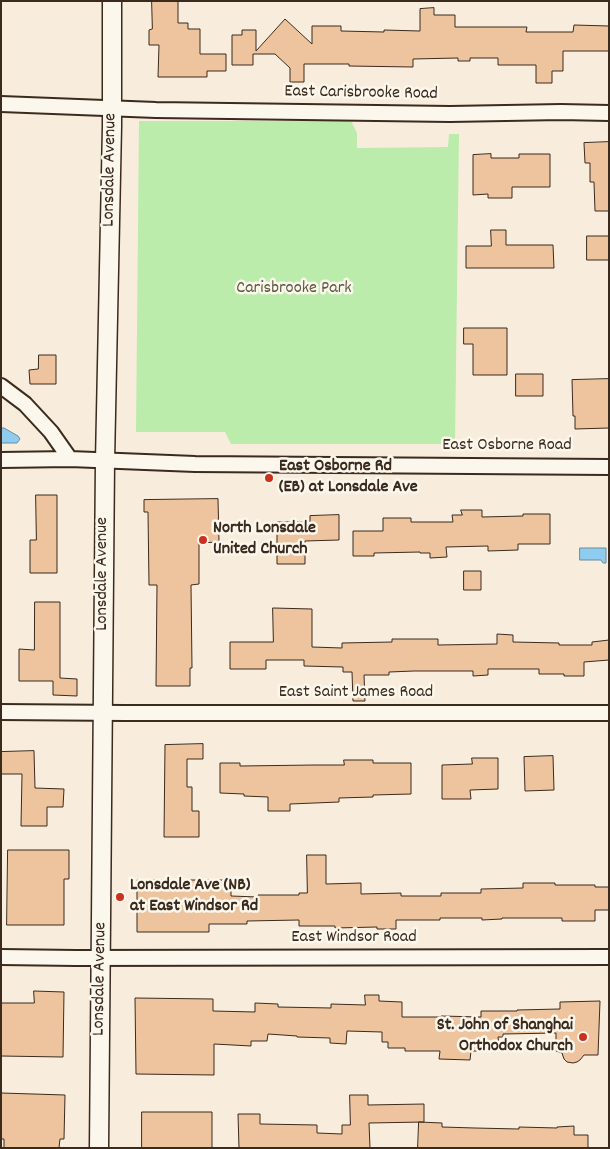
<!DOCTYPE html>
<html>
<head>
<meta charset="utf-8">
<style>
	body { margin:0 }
	#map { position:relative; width:610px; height:1149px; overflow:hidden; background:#f8eddc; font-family:Dekko,sans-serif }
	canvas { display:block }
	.frame { position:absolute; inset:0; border:2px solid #3b2a1e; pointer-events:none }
</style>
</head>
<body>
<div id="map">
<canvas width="610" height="1149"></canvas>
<div class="frame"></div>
</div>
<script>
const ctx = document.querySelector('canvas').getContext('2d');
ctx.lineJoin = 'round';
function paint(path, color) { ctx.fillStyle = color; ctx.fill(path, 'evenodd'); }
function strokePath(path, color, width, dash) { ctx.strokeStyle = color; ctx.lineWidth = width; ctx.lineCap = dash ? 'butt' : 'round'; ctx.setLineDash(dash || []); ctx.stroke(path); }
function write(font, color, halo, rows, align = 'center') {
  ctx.font = font + ' Dekko,sans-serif'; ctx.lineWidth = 5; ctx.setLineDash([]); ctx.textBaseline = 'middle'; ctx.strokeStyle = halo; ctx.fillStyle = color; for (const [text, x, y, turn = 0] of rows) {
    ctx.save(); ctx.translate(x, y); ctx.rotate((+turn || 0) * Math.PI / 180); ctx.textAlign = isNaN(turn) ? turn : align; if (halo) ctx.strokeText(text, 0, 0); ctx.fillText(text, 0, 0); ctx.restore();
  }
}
paint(new Path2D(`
	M139 121H351L357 133V148L448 147 449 134H459L455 444H231L225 432H136Z`), '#bbecab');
const water = new Path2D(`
	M1 428H4L18 436 20 439 17 443H1Z
	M580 548H606V563H603L601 560H580Z`);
paint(water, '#8ecdef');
strokePath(water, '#6d8c9b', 1);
const building = new Path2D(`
	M152 1H178V23H188V29H200V54H226V71H207V77H158L159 45H149V30L152 29Z
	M434 8V15H455V27H527L526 32H573L574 25 609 26V51H563V71H552V83H536V65H498V58H470V61H458V58L413 59V67L349 66V64H304V82H290V68L275 54H253V65H232V35H242V30H256V51L285 19 312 44V26H341V31L384 32V30L420 31V9Z
	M609 142V211H595L594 182H590V163H585L584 143Z
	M491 154V158H519V154H550V187H512V198H488V194L473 195V155Z
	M491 230H506V245H553L554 268H466V246H491Z
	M587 236H609V260H587Z
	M464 328H507V375H473V344H464Z
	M39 355H56V384H30L29 370 38 369Z
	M516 374H543V396H516Z
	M609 379V428L575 429V416H573L572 380Z
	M36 495H57V573H30V540H36Z
	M218 499 219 542 199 543V584L191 585 192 668H190V686H156L157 585H149L148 512H144V500Z
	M461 510H482V517L523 516V514H550V544H518V550L488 551V546L446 547 447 557 430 558V553H420V552L374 553V556H353V531H383V518H411V522H453L452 515H462Z
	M339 515V540L305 541V564H277V522H310V516Z
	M464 571H481V590H464Z
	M35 602H60V678L77 679V696L53 695V681H19V649L34 650Z
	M273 608 312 609V647L342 648V643L392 642V639H438V645L497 644V634L513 635V642L559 643V645H592V642L609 640V660L584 662V676H564V674H539V669H488V675L473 676V671H414L389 672V675H364L365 701H353L352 672H343V667L304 666V660H266V669H230V642H273Z
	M203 744V759H187V787H192V811H199V837H164L165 745Z
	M34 751 35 788 64 789 63 807H47V826H21L22 774H1V752Z
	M553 756 554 790 525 791 524 757Z
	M472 758H498V789L470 790 471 799H442V765L472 764Z
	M344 760H373V763H411V794L373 795V797L339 798V802L290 804V811H268V797L244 796V794L220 793V763H240V766L314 765H344Z
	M8 850H69V879H64V925H7Z
	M307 855H326V884L361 883V894L401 893V896H441V893H481V889L523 888V883H555V885H595V887H609V910H595V921H562V918H502V919L482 920V918H440V920H396V929H377V927L335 928V926H299V920L247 921V924H209V932H137V880H231V896L258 897V895H299V893H307Z
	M34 991 64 992 63 1057 1 1056V1003H34Z
	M365 995H379V1001L402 1002V1017H441V1016L481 1017V1011H517V1010L560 1009V1002L600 1001 598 1055H584L580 1060 577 1062 573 1063 567 1062 564 1059 562 1053 556 1051V1033L503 1034V1037H498L499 1044H483V1051H471L470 1060 439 1059 440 1051H405V1048H388V1042H382V1032L347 1031 346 1044 330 1043V1038L297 1037V1036L268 1034 267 1041H251V1046L214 1044V1075L136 1074 135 998 213 999V1011L255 1012V1003L278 1004V1007L331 1008V1004L365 1005Z
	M1 1093 65 1095 64 1139H60L59 1148H4V1139H1Z
	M350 1095H368V1105L424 1104V1122L369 1123 370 1148H239L238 1114H260V1124L317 1125V1133L342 1134V1125H350Z
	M142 1112H212V1148H142Z
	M419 1122 442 1123V1127L475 1128 519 1129V1127L557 1128V1127L574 1126V1135H588V1148H418Z`);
paint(building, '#edc49d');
strokePath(building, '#3b2a1e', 1);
const minor = new Path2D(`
	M1 104 156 110 450 114 561 112 609 113
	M1 386 25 404 51 432 70 459
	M1 460 70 459 195 464 609 467
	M1 712 124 713H609
	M1 957 76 958 609 957`);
const tertiary = new Path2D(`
	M99 1148 105 461 112 126V1`);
strokePath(minor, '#3b2a1e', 18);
strokePath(tertiary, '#3b2a1e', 21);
strokePath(minor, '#fbf7ec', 14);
strokePath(tertiary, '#fbf7ec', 18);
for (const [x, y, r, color] of [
	[269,478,5,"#c8321e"],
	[203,540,5,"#c8321e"],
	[120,897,5,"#c8321e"],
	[583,1037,5,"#c8321e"]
]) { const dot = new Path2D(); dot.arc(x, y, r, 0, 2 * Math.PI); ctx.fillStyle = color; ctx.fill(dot); strokePath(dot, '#fbf7ec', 2); }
write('18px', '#3b2a1e', '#fbf7ec', [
	["East Carisbrooke Road",361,94,1],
	["Lonsdale Avenue",111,170,-89],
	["East Osborne Road",507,447],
	["Lonsdale Avenue",104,574,-90],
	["East Saint James Road",356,694],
	["East Windsor Road",354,939],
	["Lonsdale Avenue",101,979,-89]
]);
write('18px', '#5b5a41', '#fbf7ec', [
	["Carisbrooke Park",294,290]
]);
write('bold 18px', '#3b2a1e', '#fbf7ec', [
	["East Osborne Rd",279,468],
	["(EB) at Lonsdale Ave",279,489],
	["North Lonsdale",213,530],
	["United Church",213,551],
	["Lonsdale Ave (NB)",130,887],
	["at East Windsor Rd",130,908],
	["St. John of Shanghai",573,1027,"right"],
	["Orthodox Church",573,1048,"right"]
], 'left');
</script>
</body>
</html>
